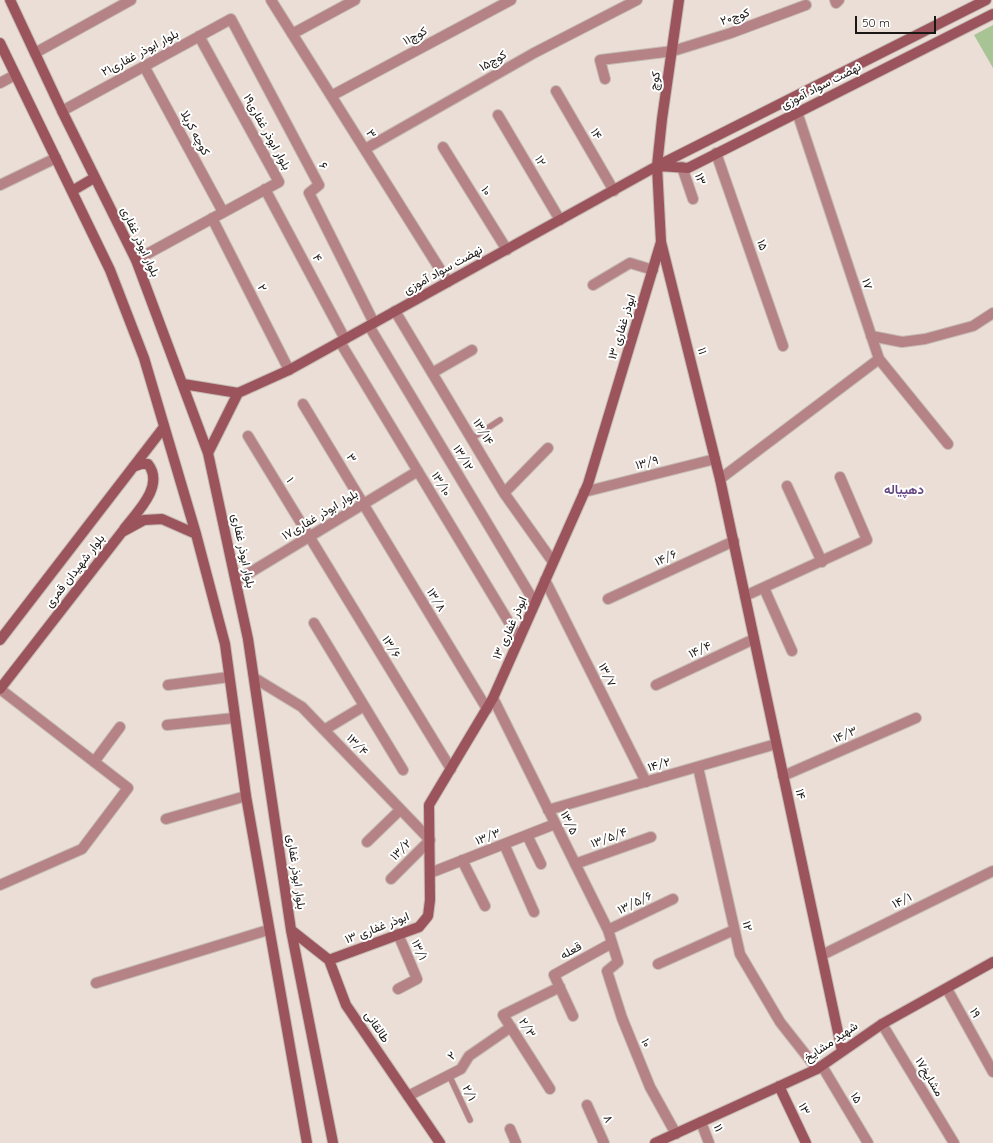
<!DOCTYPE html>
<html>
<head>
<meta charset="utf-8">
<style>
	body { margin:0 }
	#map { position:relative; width:993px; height:1143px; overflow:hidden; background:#eaded6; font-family:Quicksand,sans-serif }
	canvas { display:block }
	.scale { position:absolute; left:855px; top:16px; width:81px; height:18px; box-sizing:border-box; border:2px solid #1b1714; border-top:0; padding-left:5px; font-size:12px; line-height:14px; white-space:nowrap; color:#1b1714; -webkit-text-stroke:3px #fff; paint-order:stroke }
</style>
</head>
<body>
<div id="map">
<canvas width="993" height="1143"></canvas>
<div class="scale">50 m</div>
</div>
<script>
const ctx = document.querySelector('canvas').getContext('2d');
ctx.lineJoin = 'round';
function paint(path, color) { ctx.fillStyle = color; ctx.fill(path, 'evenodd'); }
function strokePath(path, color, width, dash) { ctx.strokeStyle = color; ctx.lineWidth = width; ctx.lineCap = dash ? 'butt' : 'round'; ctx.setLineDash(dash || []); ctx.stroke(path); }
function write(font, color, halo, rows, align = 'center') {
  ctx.font = font + ' Quicksand,Vazirmatn,sans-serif'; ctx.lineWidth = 4; ctx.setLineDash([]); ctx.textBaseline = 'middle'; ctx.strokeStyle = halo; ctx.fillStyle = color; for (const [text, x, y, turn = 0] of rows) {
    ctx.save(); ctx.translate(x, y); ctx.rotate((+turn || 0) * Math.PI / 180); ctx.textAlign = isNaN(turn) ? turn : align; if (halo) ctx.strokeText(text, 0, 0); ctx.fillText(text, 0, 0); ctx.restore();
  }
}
paint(new Path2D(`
	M993 25V68L974 35Z`), '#a8c495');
const lane = new Path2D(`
	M471 439 500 420
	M449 1075 470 1120`);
const street = new Path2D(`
	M271 0 448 282
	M835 0 836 3 839 0
	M292 34 355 0
	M35 53 131 0
	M144 66 223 212
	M605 79 600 60 673 51 731 33 806 5
	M0 83 15 75
	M556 91 614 191
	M331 96 511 0
	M62 111 231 19 319 185 309 193 374 323
	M797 112 879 359 948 444
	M498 115 560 220
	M443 147 507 250
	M365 149 534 53 637 0
	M716 153 783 346
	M682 167 693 199
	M0 185 56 158
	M265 189 345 339
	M212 218 289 370
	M136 260 279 182 199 36
	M593 285 630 263 653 270
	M395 311 504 493 553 562
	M369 326 535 603
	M871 336 902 342 925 339 973 326 993 313
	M340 342 519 639
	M432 373 472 350
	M303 404 487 709
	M248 436 451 769
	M720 479 879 359
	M787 486 822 562
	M584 492 715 459
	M504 493 548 448
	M545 580 646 782
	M236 581 418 471
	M764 588 792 651
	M745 596 867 540 840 477
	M608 599 734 541
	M314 623 403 770
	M256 679 302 707 430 840 391 879
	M168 685 229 677
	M656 685 754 639
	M493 698 608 930 618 962 607 971 622 1018 650 1087 676 1134
	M167 725 234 718
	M324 730 364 706
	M94 762 120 727
	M698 767 740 954 780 1022 817 1069
	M783 776 916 718
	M548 810 776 744
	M166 819 246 796
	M527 835 541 864
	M367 842 400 810
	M504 844 534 912
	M462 860 485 906
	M575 864 651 837
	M430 873 555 824
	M0 885 82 849 128 788 0 689
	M608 930 673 899
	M822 955 993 871
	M658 964 734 930
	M96 983 268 930
	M398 989 417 979 398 934
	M947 989 993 1072
	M573 1016 554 975 612 943
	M882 1024 954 1143
	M822 1066 868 1143
	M550 1089 503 1015 560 987
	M408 1096 461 1069 469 1056 511 1027
	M587 1105 604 1143
	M701 1122 709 1143
	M510 1129 516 1143`);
const secondary = new Path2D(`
	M10 0 62 111 136 260 208 453 248 639 291 930 333 1143
	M679 0 662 119 657 166 661 242 720 479 842 1051
	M0 43 110 270 144 358 196 534 225 644 246 796 307 1143
	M659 166 688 168 993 14
	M72 191 94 178
	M183 384 238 393
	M238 393 289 370 657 166 986 0
	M208 453 238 393
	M124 529C137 512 165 486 148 464H141L133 467
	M0 640 164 427
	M0 689 122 532 144 520 162 519 196 534
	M291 930 329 960 346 1005 440 1143
	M329 960 419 927 428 916 430 900 429 805 493 698 588 484 661 242
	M779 1086 806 1143
	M655 1143 817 1069 882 1024 993 962`);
strokePath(lane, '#c5bab3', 7);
strokePath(street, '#c5bab3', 12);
strokePath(secondary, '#c5bab3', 12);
strokePath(lane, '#b58386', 5.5);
strokePath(street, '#b58386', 10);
strokePath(secondary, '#9b545b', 10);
write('12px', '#1b1714', '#fff', [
	["۲۰کوچ",735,17,-19],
	["۱۱کوچ",415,36,-28],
	["۲۱بلوار ابوذر غفاری",140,53,-28],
	["۱۵کوچ",493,61,-30],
	["کوچ",655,81,-81],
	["نهضت سواد آموزی",821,86,-27],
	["بلوار ابوذر غفاری۱۹",267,132,61],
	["کوچه کربلا",195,133,62],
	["۳",371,134,58],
	["۱۴",596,134,60],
	["۱۲",540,161,60],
	["۶",323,166,62],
	["۱۳",700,179,71],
	["۱۰",486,191,58],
	["بلوار ابوذر غفاری",140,242,65],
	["۱۵",762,245,71],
	["۴",317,258,62],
	["نهضت سواد آموزی",443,270,-29],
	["۱۷",867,284,72],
	["۲",262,288,63],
	["۱۳ ابوذر غفاری",622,327,-73],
	["۱۱",702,351,76],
	["۱۳/۱۴",483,432,59],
	["۳",351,458,59],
	["۱۳/۱۲",463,458,59],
	["۱۳/۹",647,463,-14],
	["۱",290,480,59],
	["۱۳/۱۰",441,484,59],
	["بلوار ابوذر غفاری۱۷",320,515,-31],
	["بلوار ابوذر غفاری",243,551,78],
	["۱۴/۶",666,558,-25],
	["بلوار شهیدان قمری",75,571,-52],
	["۱۳/۸",436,600,59],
	["۱۳ ابوذر غفاری",510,628,-66],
	["۱۳/۶",391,647,59],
	["۱۴/۴",700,650,-25],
	["۱۳/۷",607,675,64],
	["۱۴/۳",845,735,-23],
	["۱۳/۴",357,745,46],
	["۱۴/۲",659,765,-16],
	["۱۴",800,794,78],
	["۱۳/۵",569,823,64],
	["۱۳/۳",488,837,-21],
	["۱۳/۵/۴",609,838,-20],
	["۱۳/۲",401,850,-44],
	["بلوار ابوذر غفاری",296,872,82],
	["۱۴/۱",902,901,-26],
	["۱۳/۵/۶",635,903,-26],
	["۱۲",747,926,77],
	["۱۳ ابوذر غفاری",377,928,-21],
	["۱۳/۱",419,950,67],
	["قعله",571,951,-29],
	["۱۹",975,1013,61],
	["طالقانی",377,1027,56],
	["۲/۳",527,1028,58],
	["شهید مشایخ",831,1042,-34],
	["۱۰",646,1043,68],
	["۲",452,1056,-47],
	["۱۷مشایخ",929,1077,59],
	["۲/۱",469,1093,64],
	["۱۵",856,1098,59],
	["۱۳",804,1109,65],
	["۸",608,1119,66],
	["۱۱",718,1128,69]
]);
write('bold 13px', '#644581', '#fff', [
	["دهپیاله",904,490]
]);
</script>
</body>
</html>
